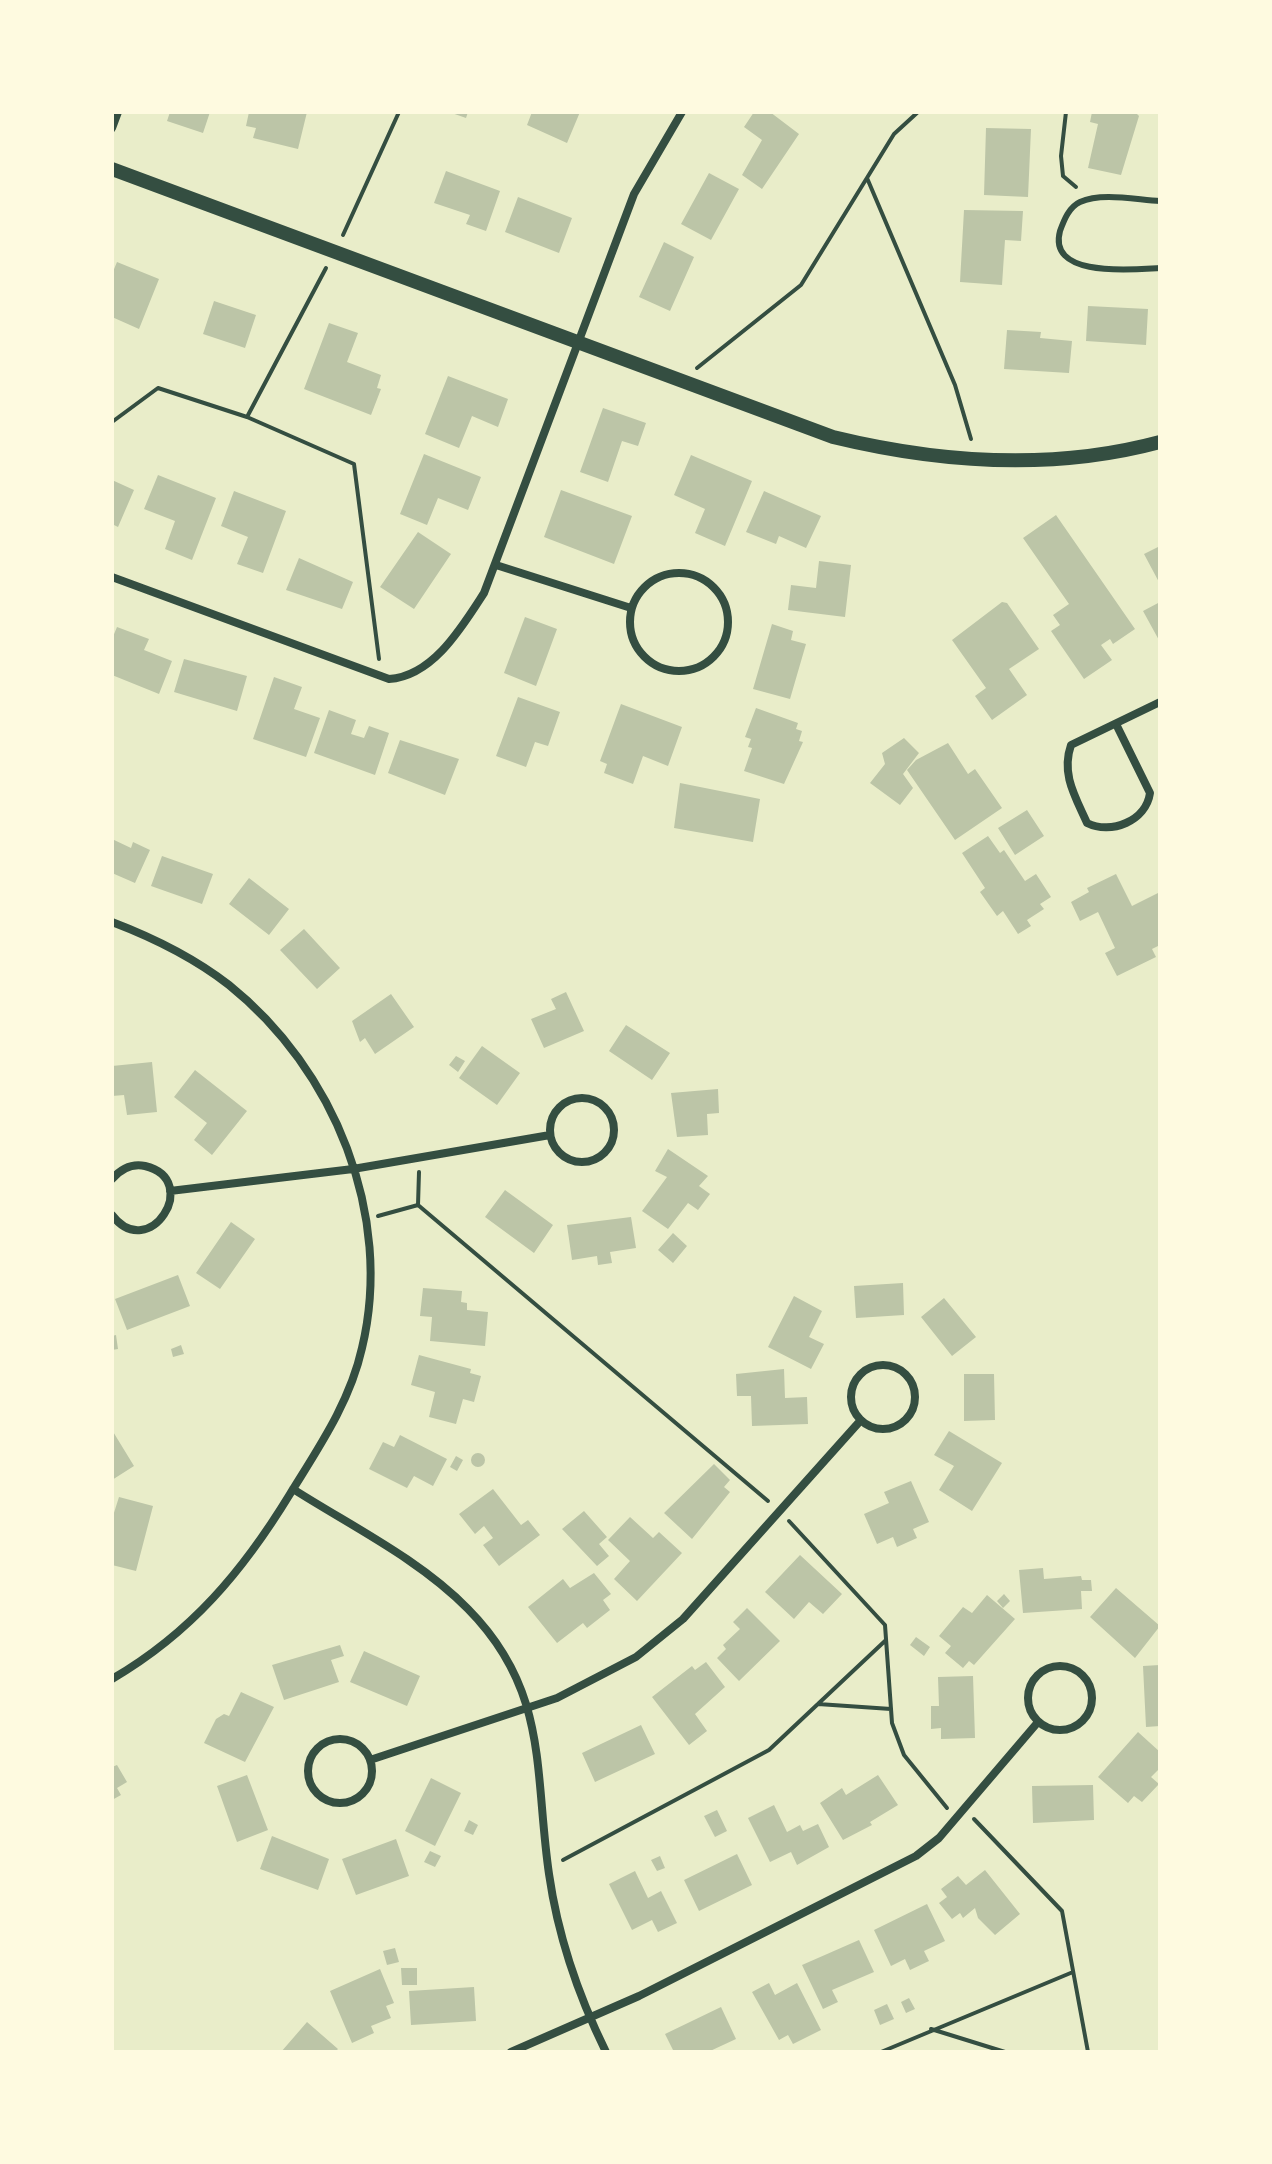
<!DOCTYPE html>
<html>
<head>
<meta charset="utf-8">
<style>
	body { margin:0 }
	#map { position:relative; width:1272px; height:2164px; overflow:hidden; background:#e9edc9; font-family:"Work Sans",sans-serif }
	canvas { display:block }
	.frame { position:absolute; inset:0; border:114px solid #fefae0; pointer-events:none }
</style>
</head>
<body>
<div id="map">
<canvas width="1272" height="2164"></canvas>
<div class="frame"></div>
</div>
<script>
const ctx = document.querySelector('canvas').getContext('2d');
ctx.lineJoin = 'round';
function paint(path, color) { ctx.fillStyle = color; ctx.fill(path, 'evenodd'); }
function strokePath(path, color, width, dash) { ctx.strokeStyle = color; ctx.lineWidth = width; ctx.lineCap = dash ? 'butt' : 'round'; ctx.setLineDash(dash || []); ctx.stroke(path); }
paint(new Path2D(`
	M170 112H210L203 133 167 121Z
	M249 112H307L298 149 253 138 256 128 246 126Z
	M449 112H468L466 118Z
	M532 112H580L567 143 527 125Z
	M754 112H770L799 134 762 189 742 175 762 140 744 127Z
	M1092 112H1135L1139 116 1121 175 1088 168 1098 124 1090 122Z
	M986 128 1031 129 1028 197 984 195Z
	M446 171 500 191 486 231 466 224 470 215 434 203Z
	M709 173 739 189 711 240 681 224Z
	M518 197 572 218 559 253 505 232Z
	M964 210 1023 211 1021 241 1005 240 1002 285 960 282Z
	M664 242 694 257 670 311 639 297Z
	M117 262 159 279 139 329 112 317V274Z
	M214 301 256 315 245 348 203 334Z
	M1088 306 1148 309 1146 345 1086 341Z
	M329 323 358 333 347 362 381 375 377 388 381 389 371 415 304 389Z
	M1007 330 1041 332 1040 338 1072 341 1069 373 1004 369Z
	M448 376 508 399 498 427 472 416 459 448 425 434Z
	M603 408 646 423 638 446 622 441 608 482 580 472Z
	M424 454 481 477 468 510 438 498 427 525 400 514Z
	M691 455 752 481 725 546 695 533 705 509 674 495Z
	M158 475 216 498 192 560 165 549 175 521 144 509Z
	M112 480 134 490 118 527 112 524Z
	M561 490 632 516 614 564 544 537Z
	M234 491 286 511 263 573 237 564 248 537 221 526Z
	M764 491 821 516 806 548 779 536 776 544 746 532Z
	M1056 515 1135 629 1113 644 1110 639 1101 645 1112 660 1084 679 1051 631 1060 625 1053 615 1069 604 1023 538Z
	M418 532 451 554 414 609 380 587Z
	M1160 546V584L1144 554Z
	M299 558 353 582 342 609 286 590Z
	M819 561 851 565 845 617 788 610 791 585 816 588Z
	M1002 602 1007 603 1039 649 1009 669 1027 695 992 720 975 696 986 688 952 640Z
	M1160 602V642L1143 611Z
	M525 617 557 629 536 686 504 673Z
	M772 624 793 631 791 640 806 644 790 699 753 689Z
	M117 627 149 639 144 650 172 661 159 694 112 675V639Z
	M184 659 247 676 237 711 174 692Z
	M274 677 302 687 294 709 320 718 306 757 253 739Z
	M518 697 560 712 548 746 535 742 526 767 496 756Z
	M621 704 682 727 668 766 643 756 633 784 604 773 607 764 600 761Z
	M756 708 798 723 796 729 802 731 799 741 803 742 784 784 744 771 752 748 748 747 751 739 745 737Z
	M329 710 356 720 351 734 364 738 369 726 389 733 375 775 314 753Z
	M904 738 919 753 903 774 913 788 900 805 870 783 885 764 882 753Z
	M400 740 459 759 445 795 388 773Z
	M948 743 968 774 975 769 1002 808 955 840 907 770 916 760Z
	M680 783 760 799 753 842 674 828Z
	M1027 810 1044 836 1015 855 998 828Z
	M988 836 1000 853 1004 850 1025 881 1036 874 1051 897 1040 904 1044 909 1027 920 1031 926 1018 934 1003 911 997 916 980 892 985 888 962 853Z
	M112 839 131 848 133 842 150 850 135 883 112 873Z
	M162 856 213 874 202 904 151 886Z
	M1116 874 1132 906 1160 892V945L1152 949 1156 957 1117 976 1105 953 1115 948 1098 912 1080 921 1071 902 1089 892 1087 888Z
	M249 878 289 909 269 935 229 904Z
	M304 929 340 968 317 989 280 950Z
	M566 992 584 1031 544 1048 531 1019 556 1009 551 999Z
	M391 994 414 1027 375 1054 365 1038 360 1042 352 1021Z
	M626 1025 670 1053 652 1080 609 1051Z
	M482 1046 520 1073 497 1105 459 1078Z
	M456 1056 465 1061 458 1072 449 1065Z
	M152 1062 157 1112 127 1115 124 1095 112 1096V1066Z
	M195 1070 247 1111 212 1155 194 1140 207 1123 174 1097Z
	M718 1089 719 1113 707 1114 708 1135 677 1137 671 1093Z
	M668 1149 708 1176 699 1186 710 1194 698 1210 688 1203 668 1229 642 1211 667 1177 655 1171Z
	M505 1190 553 1225 534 1253 485 1217Z
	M631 1217 636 1248 610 1252 612 1263 598 1265 597 1256 572 1260 567 1225Z
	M231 1222 255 1239 220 1289 196 1273Z
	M673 1233 687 1246 673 1263 658 1250Z
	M178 1275 190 1306 127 1330 115 1299Z
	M903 1283 904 1315 856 1318 854 1286Z
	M423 1288 462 1291 461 1302 467 1303V1310L488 1312 485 1346 430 1341 432 1317 420 1316Z
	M794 1296 822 1311 809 1337 824 1344 811 1369 768 1347Z
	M944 1298 976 1337 952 1356 921 1317Z
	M116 1335 118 1349 112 1350V1336Z
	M181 1345 184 1354 173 1357 171 1349Z
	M419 1355 471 1369 470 1373 481 1376 474 1402 463 1399 456 1424 429 1417 435 1392 411 1385Z
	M784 1369 785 1398 807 1397 808 1424 752 1426 751 1396H737L736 1374Z
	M964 1374H994L995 1420 964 1421Z
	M112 1430 134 1466 112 1480Z
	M949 1431 1002 1463 972 1511 939 1490 954 1466 934 1455Z
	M400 1435 447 1459 433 1486 414 1476 407 1488 369 1469 383 1442 394 1447Z
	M471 1460a7 7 0 1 1 14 0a7 7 0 1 1-14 0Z
	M456 1456 463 1460 457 1471 450 1467Z
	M714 1464 730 1480 724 1487 730 1492 692 1539 664 1513Z
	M911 1481 929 1522 913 1529 917 1538 897 1547 893 1537 877 1544 864 1514 889 1503 884 1492Z
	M493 1489 521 1525 528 1520 540 1535 499 1566 483 1545 493 1538 484 1526 475 1534 459 1514Z
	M119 1497 153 1506 136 1571 112 1565V1519Z
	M584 1511 607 1537 599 1544 609 1556 597 1566 562 1529Z
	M630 1517 653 1538 659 1532 682 1553 637 1601 614 1579 630 1561 608 1540Z
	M800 1555 842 1594 823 1614 809 1602 794 1619 765 1592Z
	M1043 1568 1044 1579 1081 1576 1082 1580H1091L1092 1591H1081L1082 1609 1023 1613 1019 1570Z
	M594 1573 611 1594 603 1600 610 1610 587 1628 583 1623 557 1643 528 1607 563 1579 570 1588Z
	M1116 1588 1160 1626 1135 1658 1090 1617Z
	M1004 1594 1010 1601 1003 1608 997 1601Z
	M987 1595 1015 1619 974 1665 969 1661 963 1668 945 1653 951 1646 939 1636 963 1607 972 1613Z
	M747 1608 780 1641 739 1681 717 1658 726 1649 723 1645 740 1629 733 1622Z
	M916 1637 930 1647 924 1656 910 1645Z
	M340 1645 344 1656 331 1660 339 1682 284 1700 272 1665Z
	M364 1651 420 1676 407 1706 350 1682Z
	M706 1662 725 1687 695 1714 707 1731 689 1745 652 1697 692 1666 695 1670Z
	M1160 1665V1726L1146 1727 1143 1666Z
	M973 1676 975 1738 941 1739V1728L931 1729V1706H939L938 1677Z
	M241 1692 274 1707 245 1762 204 1743 216 1719 224 1714 229 1716Z
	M641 1725 655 1754 595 1782 582 1753Z
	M1138 1732 1160 1752V1768L1151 1777 1159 1784 1142 1802 1134 1796 1128 1803 1098 1777Z
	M117 1765 127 1782 117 1788 121 1795 112 1800V1767Z
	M247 1775 268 1830 237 1842 217 1786Z
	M878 1775 898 1805 870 1822 872 1825 843 1840 820 1803 842 1788 846 1795Z
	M431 1778 461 1793 435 1846 405 1831Z
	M1093 1785 1094 1820 1033 1823 1032 1786Z
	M774 1805 787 1832 800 1825 803 1831 818 1824 829 1847 797 1865 791 1852 770 1862 748 1818Z
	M717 1810 727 1831 715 1837 704 1816Z
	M469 1820 478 1825 473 1835 464 1831Z
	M272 1836 329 1859 318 1890 260 1869Z
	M396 1839 409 1876 356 1895 342 1859Z
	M430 1851 441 1856 435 1867 424 1862Z
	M737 1854 752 1885 699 1911 684 1880Z
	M660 1856 665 1868 657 1871 651 1860Z
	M985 1870 1020 1914 995 1935 978 1918 975 1908 963 1918 960 1913 952 1919 939 1903 947 1897 941 1889 958 1876 966 1885Z
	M635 1871 648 1898 661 1891 677 1923 658 1932 652 1920 632 1930 609 1884Z
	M927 1904 945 1941 924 1951 929 1961 910 1970 905 1959 891 1966 874 1930Z
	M859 1940 874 1972 832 1990 838 2002 823 2009 802 1965Z
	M395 1948 399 1962 387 1965 383 1951Z
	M401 1968H417V1985H402Z
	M380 1969 394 2003 386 2006 391 2018 371 2026 374 2033 352 2043 330 1991Z
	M769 1983 775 1995 797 1983 821 2030 793 2044 788 2035 779 2040 752 1992Z
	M474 1987 476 2021 411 2025 409 1991Z
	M909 1998 915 2009 906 2013 901 2002Z
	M887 2004 894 2019 880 2025 874 2010Z
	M721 2007 736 2039 708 2052H674L665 2034Z
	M307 2022 338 2049 335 2052H281Z`), '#bcc5a7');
strokePath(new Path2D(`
	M1066 112 1061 156 1063 176 1076 187
	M867 178 955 385 971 439
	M343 235 399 112
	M697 368 801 285 894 134 918 112
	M247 417 326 268
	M112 422 158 388 247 417 354 464 379 659
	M419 1172 418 1205 768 1501
	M378 1216 418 1205
	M789 1521 885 1625 892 1723 904 1755 947 1808
	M818 1704 891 1709
	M974 1819 1062 1911 1088 2052
	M563 1860 769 1750 886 1640
	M931 2029 1005 2052
	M881 2052 1073 1972`), '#344e41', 4);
strokePath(new Path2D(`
	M1160 201C1137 200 1102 192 1080 202 1069 207 1064 220 1060 231 1047 279 1135 269 1160 268`), '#344e41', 6);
strokePath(new Path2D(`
	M112 128 118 112
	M496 565 631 608
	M630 622a49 49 0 1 1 98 0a49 49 0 1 1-98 0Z
	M112 577 389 679C433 676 462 627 484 593L634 194 682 112
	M1116 724 1150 793C1146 821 1111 835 1087 823 1075 796 1061 774 1071 745L1160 702
	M112 922C154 938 193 957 229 985 334 1069 394 1215 362 1348 350 1402 319 1447 290 1494 243 1571 191 1633 112 1679
	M550 1130a32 32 0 1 1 64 0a32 32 0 1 1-64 0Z
	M112 1179C120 1170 131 1163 145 1166 203 1180 149 1264 112 1215
	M170 1191 353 1169 550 1135
	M851 1397a32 32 0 1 1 64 0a32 32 0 1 1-64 0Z
	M293 1489C351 1526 419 1559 468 1609 549 1691 534 1771 549 1874 558 1937 578 1995 606 2052
	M1028 1698a32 32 0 1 1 64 0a32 32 0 1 1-64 0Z
	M308 1771a32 32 0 1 1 64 0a32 32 0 1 1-64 0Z
	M370 1760 557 1698 636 1657 683 1619 861 1420
	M511 2052 639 1996 916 1856 939 1838 1038 1722`), '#344e41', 8);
strokePath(new Path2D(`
	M112 169 833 437C940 463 1052 471 1160 442`), '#344e41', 14);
</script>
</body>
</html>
